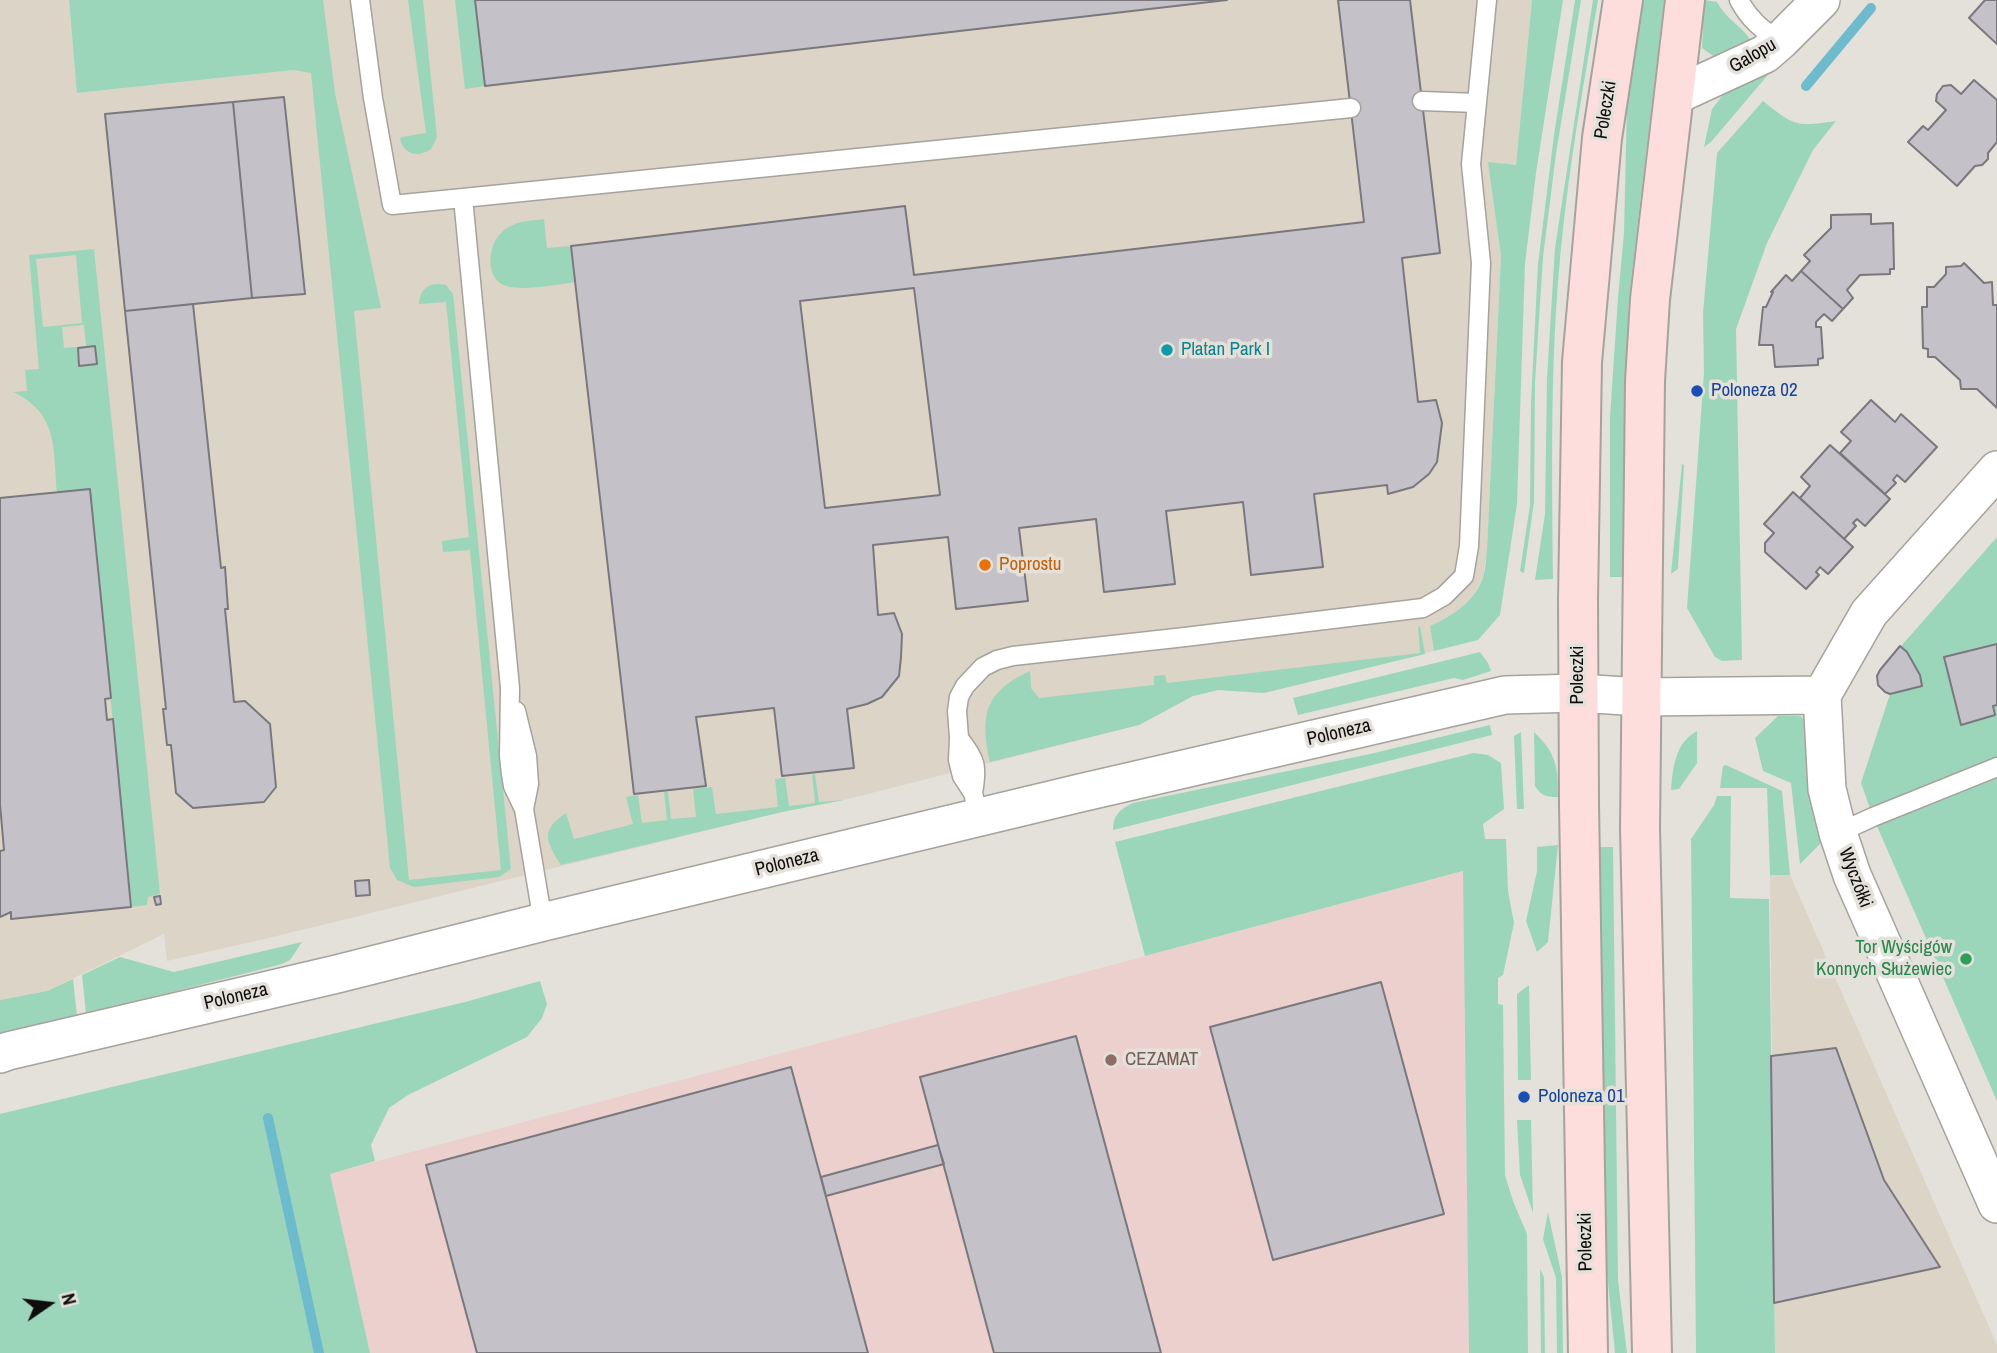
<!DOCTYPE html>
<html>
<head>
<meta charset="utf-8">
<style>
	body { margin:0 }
	#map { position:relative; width:1997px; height:1353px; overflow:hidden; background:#e4e1da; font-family:"Archivo Narrow",sans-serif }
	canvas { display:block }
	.north { position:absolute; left:14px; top:1269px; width:70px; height:70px; -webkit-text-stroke:5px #e4e1da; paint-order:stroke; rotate:76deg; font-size:19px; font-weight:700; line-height:28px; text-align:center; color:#0f0d0b }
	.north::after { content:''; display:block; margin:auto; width:24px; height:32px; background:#0f0d0b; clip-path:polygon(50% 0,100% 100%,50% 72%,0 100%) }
</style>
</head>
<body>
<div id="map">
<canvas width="1997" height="1353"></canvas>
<div class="north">N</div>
</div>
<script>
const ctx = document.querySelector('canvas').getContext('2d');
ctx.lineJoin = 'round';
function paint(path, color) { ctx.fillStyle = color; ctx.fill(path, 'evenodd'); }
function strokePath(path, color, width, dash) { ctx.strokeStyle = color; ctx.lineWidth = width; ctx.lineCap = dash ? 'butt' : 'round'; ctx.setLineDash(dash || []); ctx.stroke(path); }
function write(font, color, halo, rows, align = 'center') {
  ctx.font = font + ' "Archivo Narrow",sans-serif'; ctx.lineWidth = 7; ctx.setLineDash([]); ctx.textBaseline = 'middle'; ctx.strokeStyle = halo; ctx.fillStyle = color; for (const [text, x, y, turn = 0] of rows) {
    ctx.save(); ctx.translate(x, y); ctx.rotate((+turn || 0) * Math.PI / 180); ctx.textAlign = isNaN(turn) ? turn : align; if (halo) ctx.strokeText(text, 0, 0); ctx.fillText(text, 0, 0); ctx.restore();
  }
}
paint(new Path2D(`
	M0 0H69L78 93 294 70 311 72 316 0H1532L1516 165 1489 163 1501 256 1487 549 1483 578 1474 595 1459 610 1431 626 1434 651 1264 693 1218 690 1193 696 1139 725 844 800 782 812 265 939 167 961 164 934 47 991 0 1000Z
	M1770 875H1790L1997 1345V1353H1775Z`), '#dcd4c7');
paint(new Path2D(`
	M1464 871 1469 1353H370L329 1174Z`), '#ebd0cd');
paint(new Path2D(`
	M69 0H323L335 93 381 308 354 311 409 880 501 870 470 550 443 552 442 541 469 537 446 302 419 304C419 288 431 281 446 285L453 294 511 869 499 877 414 887 397 880 390 868 311 73 294 70 77 93Z
	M408 0H423L437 137 431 149C418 158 404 155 400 139L402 137 426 133Z
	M455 0H475L485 86 465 89Z
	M1532 0H1563L1536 173 1525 264 1517 504 1500 615 1478 640 1434 651 1430 626C1452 616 1476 601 1483 577 1486 568 1486 558 1487 549L1501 256 1488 162 1516 165Z
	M1575 0H1581L1556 154 1543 257 1535 382 1534 502 1524 573 1520 571 1530 505 1531 403 1538 264 1554 135Z
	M1593 0H1598C1584 82 1569 165 1561 248 1550 358 1552 469 1553 579L1535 580 1545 514 1547 378 1555 248Z
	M1642 0H1664L1629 297 1624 411V577H1610V417L1618 298 1624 233 1627 104Z
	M1704 0 1717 2C1726 19 1739 24 1750 39 1741 48 1726 50 1716 58L1702 48Z
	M1772 70 1711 142 1704 147 1712 109 1731 84Z
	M1763 101C1794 126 1796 127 1836 121L1813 150 1767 243 1736 329 1742 660 1722 661 1715 657 1687 608 1704 373 1703 313 1717 153Z
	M544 219 547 248 571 246 575 282C554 285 531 290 510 287 484 283 486 245 503 231 515 221 529 221 544 219Z
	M94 249 160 894 148 897 147 905 131 907 90 490 57 492C53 449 59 414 13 392L27 391 25 370 39 369 29 255ZM76 255 82 323 43 327 36 259ZM84 325 86 346 64 348 62 327Z
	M1682 464 1684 465 1678 569 1671 574Z
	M1997 537V1101L1873 817 1861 783 1890 694C1879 689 1874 681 1880 670Z
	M1420 626 1425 654 1264 693 1218 690 1193 696 1139 725 990 762C980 716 984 692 1030 671L1031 688 1039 698 1154 685V676L1165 675 1167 683 1420 653 1418 627Z
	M1480 652 1488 663 1491 671 1463 680 1454 678 1298 715 1293 698Z
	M1778 716H1800L1807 721 1823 841 1800 864 1791 783 1763 771 1755 738Z
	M1490 725 1492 735 1113 830C1113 815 1120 809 1133 803L1370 754Z
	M1697 731V763L1679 789 1671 790C1673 767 1675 743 1697 731Z
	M1521 732 1524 809H1517L1514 736Z
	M1534 732C1557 754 1558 767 1558 797 1547 797 1541 796 1535 786Z
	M1474 753 1488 755 1501 763 1504 809 1483 824 1485 839H1506L1508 891 1514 923 1503 975 1498 978V1004L1503 1005 1505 1175 1513 1201 1527 1234 1528 1353H1469L1463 871 1145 956 1115 842Z
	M1726 765 1782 791 1790 875H1770L1767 788H1720L1723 766Z
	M815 774 819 802 844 800 782 812 561 865C547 843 539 830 566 813L574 839 633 824 626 797 638 795 642 823 667 820 664 792H668L671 819 696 817 693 789 712 787 716 814 778 807 775 779 785 778 789 806 815 803 812 775Z
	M1717 796H1731L1730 898 1769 899 1775 1353H1696L1691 839 1714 805Z
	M1558 845 1548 942 1537 952 1526 921 1537 871V847Z
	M1600 847H1613L1618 1280 1627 1353H1615L1606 1263Z
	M302 942 290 960 282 964 86 1014 82 975 120 957 174 972Z
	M73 979 77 1016 0 1036V1000L47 991Z
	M540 981 547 1004 542 1018 527 1037 408 1095 389 1108 371 1145 375 1161 330 1174 370 1353H0V1114L465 1002Z
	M1529 985 1531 1080H1518L1517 994Z
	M1517 1120H1531L1533 1213 1520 1175Z
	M1548 1212 1562 1277 1563 1353H1557L1556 1278 1543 1239Z
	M1540 1269 1544 1277 1545 1353H1541Z`), '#9cd6ba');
strokePath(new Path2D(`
	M1806 86 1871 8
	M268 1118 319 1353`), '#6ebbce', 10);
const building = new Path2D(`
	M475 0H1227L485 86Z
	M1338 0H1410L1440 253 1402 258 1418 402 1436 400 1442 423 1437 462 1429 474 1413 487 1388 494 1387 485 1314 494 1323 567 1251 575 1243 502 1166 511 1175 584 1104 592 1096 519 1019 528 1028 601 956 609 948 537 873 545 878 615 894 613 902 634 901 657 899 676 882 697 867 704 847 709 854 768 782 776 774 708 696 717 706 786 634 794 571 246 905 206 914 275 1364 222ZM914 288 940 495 825 508 800 301Z
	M1985 0H1997V44L1969 18Z
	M1974 80 1997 100V142L1988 153V159L1982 165 1975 166 1957 186 1908 142 1923 126 1928 130 1946 110 1936 101 1937 94 1943 86 1951 85 1961 94Z
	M284 97 305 294 252 298 233 102Z
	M233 102 252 298 125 311 105 114Z
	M1871 214V224L1893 223 1894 269H1890V274L1860 275 1847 290 1853 298 1843 309 1801 271 1810 261 1804 255 1831 228V215Z
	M1964 263 1984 283 1992 282 1993 305H1997V408L1977 389H1961L1960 380 1935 357H1928V349L1923 348 1922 307H1927V287H1934L1946 274V267L1961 266Z
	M1801 271 1843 309 1832 321 1824 314 1816 322V327H1821L1823 358 1818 359V365L1775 367 1773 345H1759L1763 307H1766L1773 292H1771L1786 275 1792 281Z
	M193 304 221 568 225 567 228 609H225L234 702 245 701 270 724 276 787 264 802 193 808 176 793 171 745H167L163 709H166L125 311Z
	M95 346 97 364 79 366 78 348Z
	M1871 400 1895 422 1901 414 1937 447 1905 482 1897 475 1893 480 1896 483 1885 494 1840 453 1851 441 1841 432Z
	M1830 445 1890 499 1865 526 1857 519 1853 523 1856 526 1844 539 1800 498 1810 486 1801 477Z
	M90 489 111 698 105 699 107 720 113 719 131 907 11 919V912L0 917V851L4 850 0 804V498Z
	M1793 492 1853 547 1828 574 1820 567 1816 572 1819 575 1806 589 1765 552V543L1774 533 1764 524Z
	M1997 644V705L1993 706 1995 715 1961 725 1944 657Z
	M1900 646 1907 652 1920 675 1922 686 1890 694 1885 692 1878 685 1877 676 1880 670Z
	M369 880 370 895 356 896 355 881Z
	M160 896 161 904 156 905 154 897Z
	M1381 982 1444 1214 1273 1260 1210 1027Z
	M1076 1036 1161 1353H994L920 1077Z
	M1836 1048 1884 1180 1940 1267 1774 1303 1771 1056Z
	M791 1067 868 1353H477L426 1165Z
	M938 1145 944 1164 826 1196 821 1177Z`);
paint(building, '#c4c1c8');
strokePath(building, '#7a777d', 2);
const lane = new Path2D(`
	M360 0 373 98 392 205 463 198 510 688 509 756 511 774 513 786 524 809 543 922
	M1739 0C1749 19 1762 30 1780 41
	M1422 101 1477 103
	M463 198 1351 108
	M516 711 527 756 529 784 524 809
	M959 738C976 761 978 765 973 793
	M979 817 973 793 962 776 958 760 959 738 957 711 959 697 965 686 983 667 997 660 1013 656 1185 637 1423 608 1444 596 1464 576 1469 546 1481 263 1471 164 1487 0
	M1838 833 1873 817 1997 767`);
const street = new Path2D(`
	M1674 96 1765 54 1780 41 1821 0
	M1997 470 1869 613 1822 695 1827 789 1838 833 1852 875 1997 1204
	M0 1054 8 1051 337 974 543 922 1080 793 1505 695 1578 693 1641 697 1822 695`);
const secondary = new Path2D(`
	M1588 1353 1579 803 1578 599 1582 362 1602 138 1623 0
	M1652 1353 1640 828 1645 381 1650 299 1685 0`);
strokePath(lane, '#a6a29c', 21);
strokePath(street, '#a6a29c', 40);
strokePath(secondary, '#a6a29c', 42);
strokePath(lane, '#fff', 18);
strokePath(street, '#fff', 37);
strokePath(secondary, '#fddedc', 38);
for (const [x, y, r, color] of [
	[1167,350,7,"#0f9aa8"],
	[1697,391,7,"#1a4fb4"],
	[985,565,7,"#e8710a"],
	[1966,959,7,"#2e9e5b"],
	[1111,1060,7,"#8d6e63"],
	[1524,1097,7,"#1a4fb4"]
]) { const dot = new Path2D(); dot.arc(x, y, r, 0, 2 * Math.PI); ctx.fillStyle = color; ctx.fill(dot); strokePath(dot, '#e4e1da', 2.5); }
write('19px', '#0f0d0b', '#e4e1da', [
	["Galopu",1753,56,-30],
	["Poleczki",1606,110,-81],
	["Poleczki",1578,675,-90],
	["Poloneza",1339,733,-13],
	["Poloneza",787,863,-14],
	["Wyczółki",1855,878,69],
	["Poloneza",236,997,-13],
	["Poleczki",1586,1242,-91]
]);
write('19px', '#0d838f', '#e4e1da', [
	["Platan Park I",1181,350]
], 'left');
write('19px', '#164399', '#e4e1da', [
	["Poloneza 02",1711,391],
	["Poloneza 01",1538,1097]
], 'left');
write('19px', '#c56008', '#e4e1da', [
	["Poprostu",999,565]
], 'left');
write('19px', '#27864d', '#e4e1da', [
	["Tor Wyścigów",1952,948],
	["Konnych Służewiec",1952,970]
], 'right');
write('19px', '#785e54', '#e4e1da', [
	["CEZAMAT",1125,1060]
], 'left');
</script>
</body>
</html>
